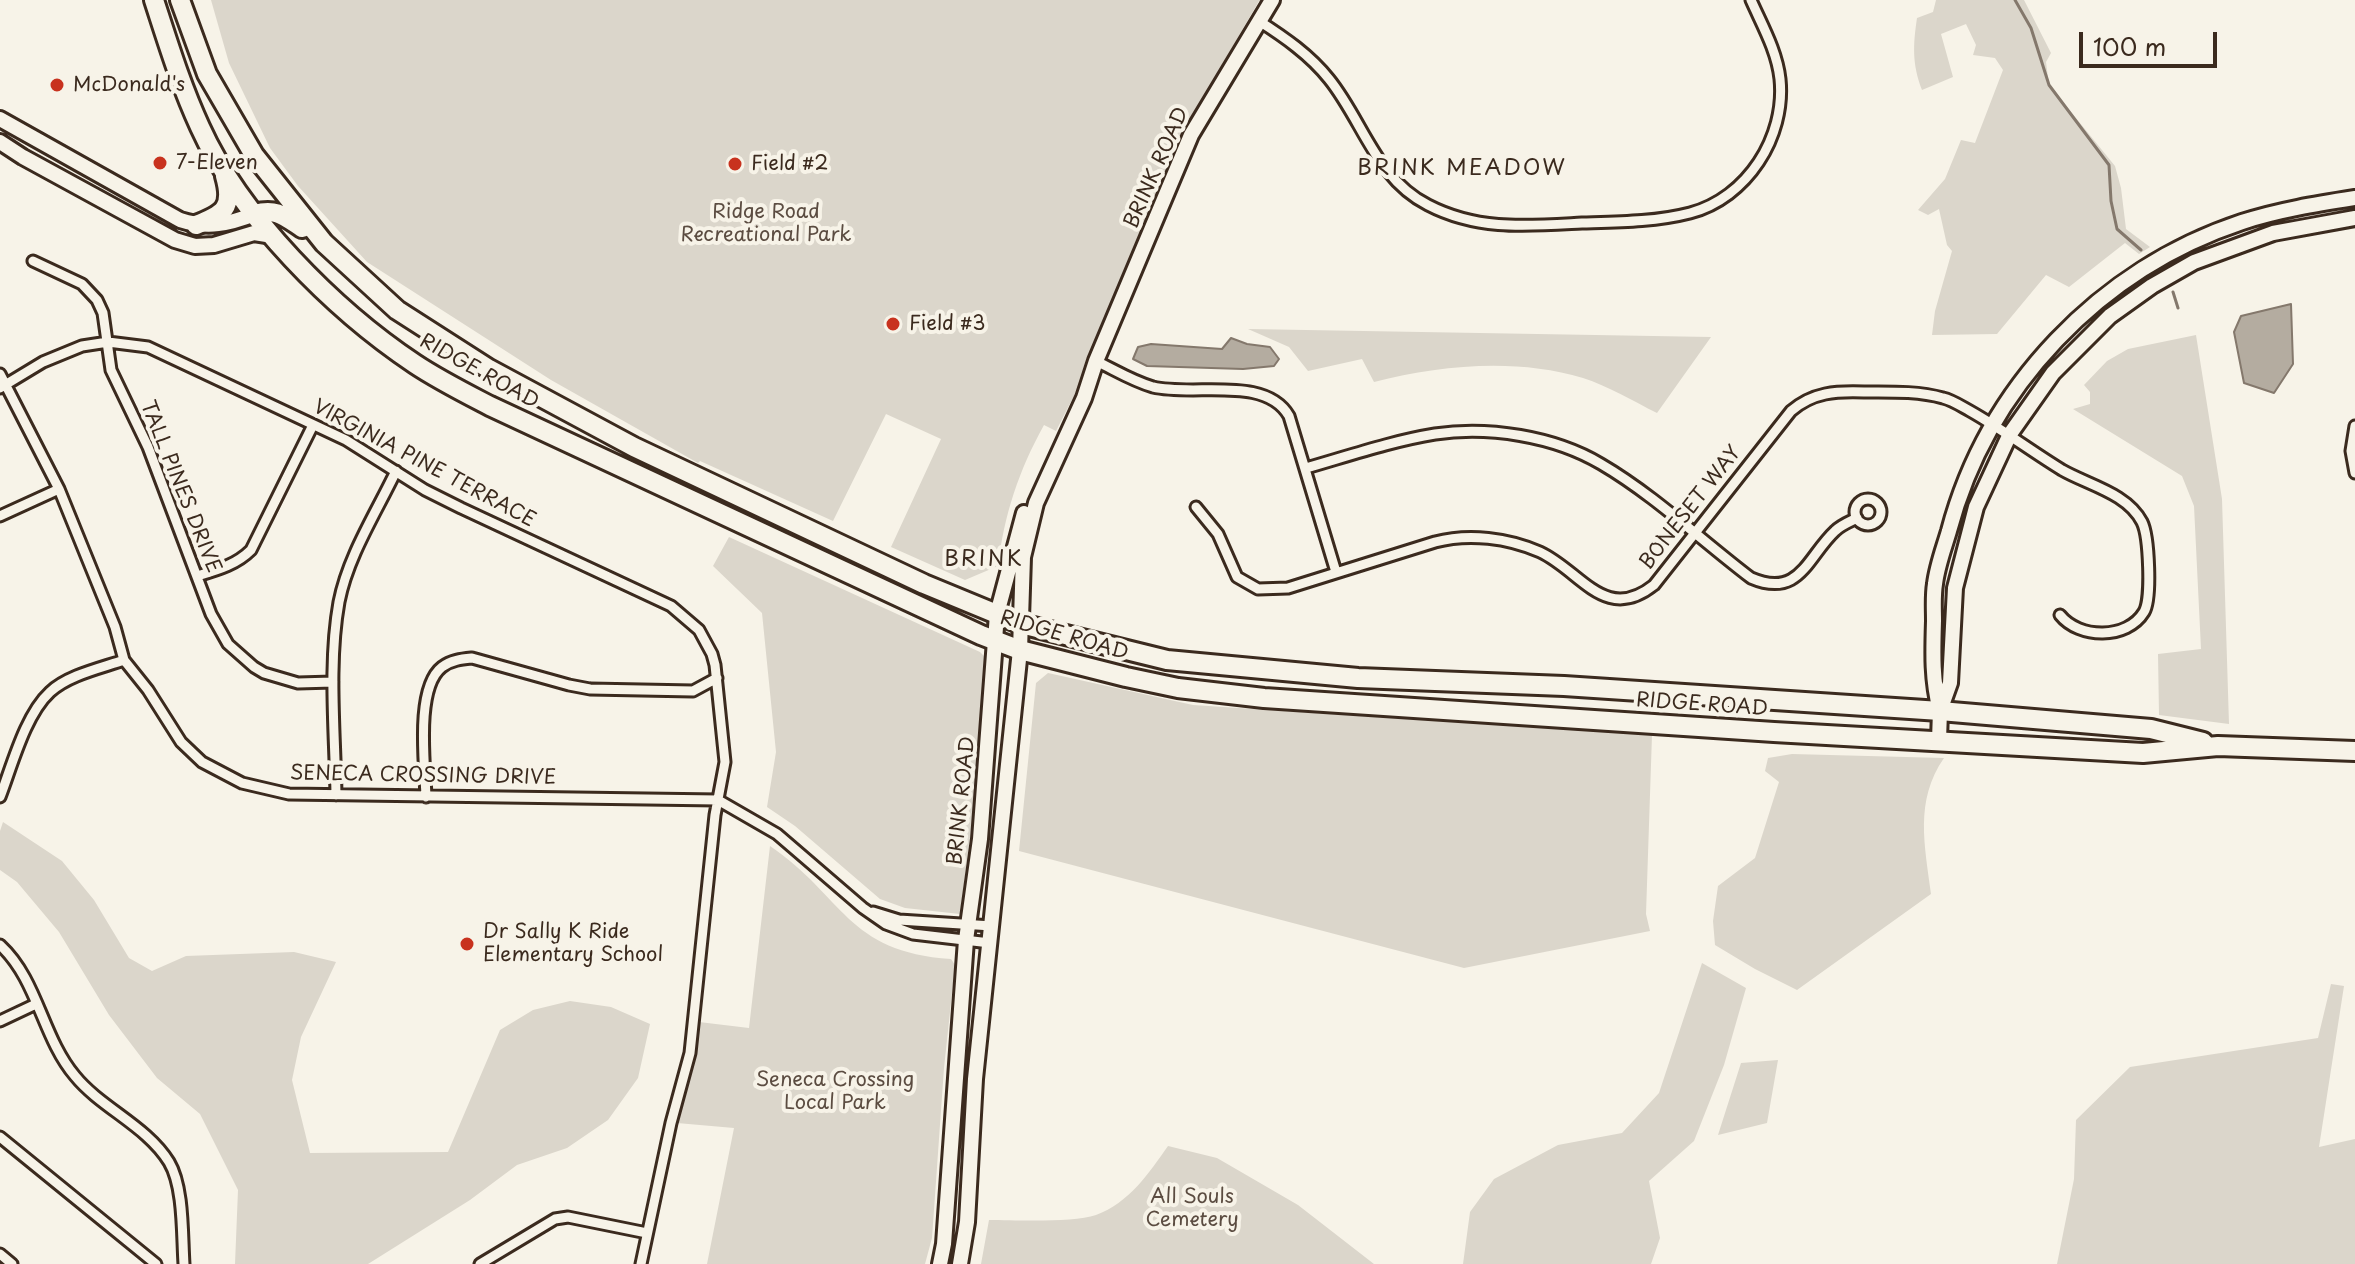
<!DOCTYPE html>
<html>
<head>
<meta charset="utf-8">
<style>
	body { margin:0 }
	#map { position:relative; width:2355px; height:1264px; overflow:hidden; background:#f7f3e8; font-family:"Playpen Sans",sans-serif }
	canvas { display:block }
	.scale { position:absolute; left:2079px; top:32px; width:138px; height:36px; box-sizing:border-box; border:4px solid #3b2a1e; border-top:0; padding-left:10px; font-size:24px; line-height:28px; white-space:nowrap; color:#3b2a1e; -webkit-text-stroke:6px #f7f3e8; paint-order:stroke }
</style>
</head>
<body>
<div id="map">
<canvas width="2355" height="1264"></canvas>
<div class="scale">100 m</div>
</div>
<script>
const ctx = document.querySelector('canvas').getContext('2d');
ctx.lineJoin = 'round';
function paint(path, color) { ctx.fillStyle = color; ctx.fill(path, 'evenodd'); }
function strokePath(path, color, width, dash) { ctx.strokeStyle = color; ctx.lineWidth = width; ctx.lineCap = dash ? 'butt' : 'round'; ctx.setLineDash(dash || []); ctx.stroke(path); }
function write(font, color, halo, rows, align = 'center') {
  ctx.font = font + ' "Playpen Sans",sans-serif'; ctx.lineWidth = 8; ctx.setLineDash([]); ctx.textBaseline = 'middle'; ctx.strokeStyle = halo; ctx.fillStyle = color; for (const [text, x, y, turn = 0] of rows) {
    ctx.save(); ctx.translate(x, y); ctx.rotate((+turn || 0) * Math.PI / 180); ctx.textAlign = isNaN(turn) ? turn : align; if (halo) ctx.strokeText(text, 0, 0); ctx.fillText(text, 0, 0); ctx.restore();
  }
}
paint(new Path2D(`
	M211 0H1264L1262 4 1259 1 1180 137 1166 179 1153 201 1106 316 1114 317 1056 431 1044 425C1019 470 1004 515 998 566L965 580 891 547 941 439 886 414 833 521 700 461 698 463 551 380 367 262 298 186 270 148 229 63Z
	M1936 0H2024L2051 53 2046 62 2049 85 2115 166 2121 188 2126 229 2150 247 2139 254 2125 243 2069 287 2046 275 1997 334 1932 335 1935 311 1952 251 1947 245 1939 209 1928 215 1918 210 1945 179 1961 140 1975 143 2003 70 1995 58 1973 55 1976 45 1966 24 1941 34 1953 77 1922 90C1912 64 1913 45 1917 18L1933 12Z
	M1248 329 1711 337 1657 413C1633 401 1608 386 1583 378 1516 358 1441 365 1374 382L1362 359 1308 371 1289 347Z
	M2196 335 2222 499 2229 724 2159 715 2158 654 2201 649 2194 506 2182 476 2073 409 2090 404V392L2084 385 2107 361 2128 349Z
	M729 537 980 652 986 658 977 784 960 914 905 908 880 899 795 826 767 807 776 752 762 613 713 566Z
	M1048 673 1193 705 1652 735 1646 914 1650 931 1464 968 1019 851 1036 683Z
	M1792 754 1944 758C1914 801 1925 846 1931 894L1797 990 1755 969 1715 945 1713 921 1718 886 1755 858 1779 782 1765 771 1768 758Z
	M3 822 62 861 94 900 129 958 152 971 186 956 294 952 336 962 301 1037 292 1080 310 1153 448 1152 500 1030 533 1010 570 1001 611 1007 650 1024 638 1078 608 1120 567 1148 517 1165 470 1200 368 1264H235L238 1190 200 1114 157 1078 109 1015 59 932 17 882 0 870V831Z
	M770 846C844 896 846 952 951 959L955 965 944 1068 932 1238 925 1264H707L734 1128 677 1123 694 1061 699 1022 749 1028Z
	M1702 963 1746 988 1724 1065 1694 1141 1649 1181 1660 1238 1651 1264H1463L1470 1212 1494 1179 1558 1145 1622 1133 1659 1093Z
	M2331 984 2344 986 2319 1147 2355 1139V1264H2057L2074 1179 2076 1120 2130 1067 2318 1038Z
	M1778 1060 1767 1123 1718 1135 1741 1063Z
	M1168 1146 1217 1158 1298 1205 1374 1264H981L989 1220C1015 1220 1073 1223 1096 1215 1129 1203 1149 1173 1168 1146Z`), '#dbd6cb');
const water = new Path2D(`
	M2291 304 2293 364 2274 393 2244 383 2234 332 2241 316Z
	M1231 338 1247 344 1270 347 1279 359 1274 366 1243 369 1147 366 1133 359 1138 347 1151 344 1222 349Z`);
paint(water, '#b4aca0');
strokePath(water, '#84786c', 2);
strokePath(new Path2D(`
	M2015 0 2031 28 2049 85 2109 165 2111 201 2117 229 2141 250
	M2173 292 2178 308`), '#84786c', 3);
const street = new Path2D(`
	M1259 21C1284 37 1310 55 1329 79 1363 121 1376 179 1428 205 1478 231 1528 226 1582 223 1618 222 1655 222 1690 213 1747 198 1786 137 1780 79 1777 51 1762 25 1751 0
	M33 261 82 284 97 300 103 313 111 370 148 447 211 614 228 644 254 667 264 673 298 683 333 682
	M1096 361C1115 370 1132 381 1153 387 1195 397 1265 375 1289 416L1336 572
	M0 374 59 489 115 627 124 660 148 690 181 742 202 762 242 783 289 794 718 800 777 834 863 908 886 924 913 934 990 943
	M0 388 43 362 82 346 108 342 148 347 346 440 425 490 461 508 671 606 699 630 712 654 715 665 725 762 715 815 690 1053 671 1123 641 1264
	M2355 426 2351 451 2355 473
	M1306 468C1348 456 1392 441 1435 434 1488 426 1554 436 1601 464 1654 495 1701 540 1751 578 1800 599 1807 557 1835 531 1841 525 1849 522 1857 518
	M1855 512a13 13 0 1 1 26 0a13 13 0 1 1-26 0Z
	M1196 507 1218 534 1237 577 1258 589 1288 588 1435 542C1469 533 1508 538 1540 552 1581 571 1605 624 1654 585L1791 411C1813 392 1836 391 1864 392 1890 392 1918 391 1943 398 1952 400 1961 406 1970 411 2002 429 2031 451 2062 470 2088 485 2127 493 2142 522 2149 536 2152 599 2144 612 2127 640 2079 639 2060 615
	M0 516 59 489
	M197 576C217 570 236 565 251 550L313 425
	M336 795C335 732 328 663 339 602 348 556 376 513 396 471
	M0 797C12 766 25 715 50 692 68 675 101 668 124 660
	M426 797C425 765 415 688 442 667 451 660 462 659 472 658L569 685 590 689 693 691 717 678
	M873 912 899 920 992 926
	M0 945C38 980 42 1037 75 1076 101 1108 147 1126 169 1162 184 1187 182 1235 184 1264
	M0 1021 36 1004
	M0 1137 156 1264
	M0 1254 12 1264
	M480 1264 555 1219 568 1217 647 1233`);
const secondary = new Path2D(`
	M0 119 180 220C208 229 229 224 255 214
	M0 142 23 157 175 240 195 246 214 245 254 233 273 236
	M1940 711C1932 679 1933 653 1934 621 1934 609 1933 596 1935 584 1937 566 1944 548 1949 531 1987 387 2100 269 2242 222 2279 210 2317 204 2355 198
	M1939 740 1940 711 1950 683 1955 588 1976 507 2010 434 2053 373 2110 316 2152 286 2194 262 2273 233 2355 218
	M940 1264 944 1244 966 940 980 839 997 614 1024 513
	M960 1264 967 1222 975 1079 1020 650 1023 557 1036 503 1084 398 1096 361 1191 135 1272 0`);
const highway = new Path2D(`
	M154 0C168 43 181 86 200 127 240 216 334 310 415 364 439 380 465 393 490 406L981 635 1020 650 1126 677 1178 688 1264 698 1774 732 2143 753 2218 746 2355 751
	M180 0 207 74 254 155 324 243 397 310 489 369 634 447 924 584 1021 624 1167 660 1358 678 1564 686 1940 711 2151 729 2203 742
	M255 214C276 208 284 216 302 228
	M196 225C224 214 234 208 225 176`);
strokePath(street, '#3b2a1e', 15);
strokePath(secondary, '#3b2a1e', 20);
strokePath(highway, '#3b2a1e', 24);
strokePath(street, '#f7f3e8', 9);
strokePath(secondary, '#f7f3e8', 14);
strokePath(highway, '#f7f3e8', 18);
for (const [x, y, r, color] of [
	[57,85,8,"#c8321e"],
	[160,163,8,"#c8321e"],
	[735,164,8,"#c8321e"],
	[893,324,8,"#c8321e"],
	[467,944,8,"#c8321e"]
]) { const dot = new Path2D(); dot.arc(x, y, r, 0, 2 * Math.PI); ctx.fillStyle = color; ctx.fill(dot); strokePath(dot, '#f7f3e8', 3); }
write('20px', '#3b2a1e', '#f7f3e8', [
	["McDonald's",73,85],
	["7-Eleven",176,163],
	["Field #2",751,164],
	["Field #3",909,324],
	["Dr Sally K Ride",483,932],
	["Elementary School",483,955]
], 'left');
write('20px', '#3b2a1e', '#f7f3e8', [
	["BRINK ROAD",1157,168,-66],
	["RIDGE ROAD",479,372,29],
	["VIRGINIA PINE TERRACE",424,464,28],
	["TALL PINES DRIVE",180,487,68],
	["BONESET WAY",1691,508,-52],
	["RIDGE ROAD",1064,636,16],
	["RIDGE ROAD",1702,705,4],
	["SENECA CROSSING DRIVE",423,776,1],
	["BRINK ROAD",962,801,-84]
]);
write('20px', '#5b4c41', '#f7f3e8', [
	["Ridge Road",766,212],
	["Recreational Park",766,235],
	["Seneca Crossing",835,1080],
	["Local Park",835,1103],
	["All Souls",1192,1197],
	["Cemetery",1192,1220]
]);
ctx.letterSpacing = '2px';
write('22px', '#3b2a1e', '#f7f3e8', [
	["BRINK MEADOW",1462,169],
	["BRINK",984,560]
]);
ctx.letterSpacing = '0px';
</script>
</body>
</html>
